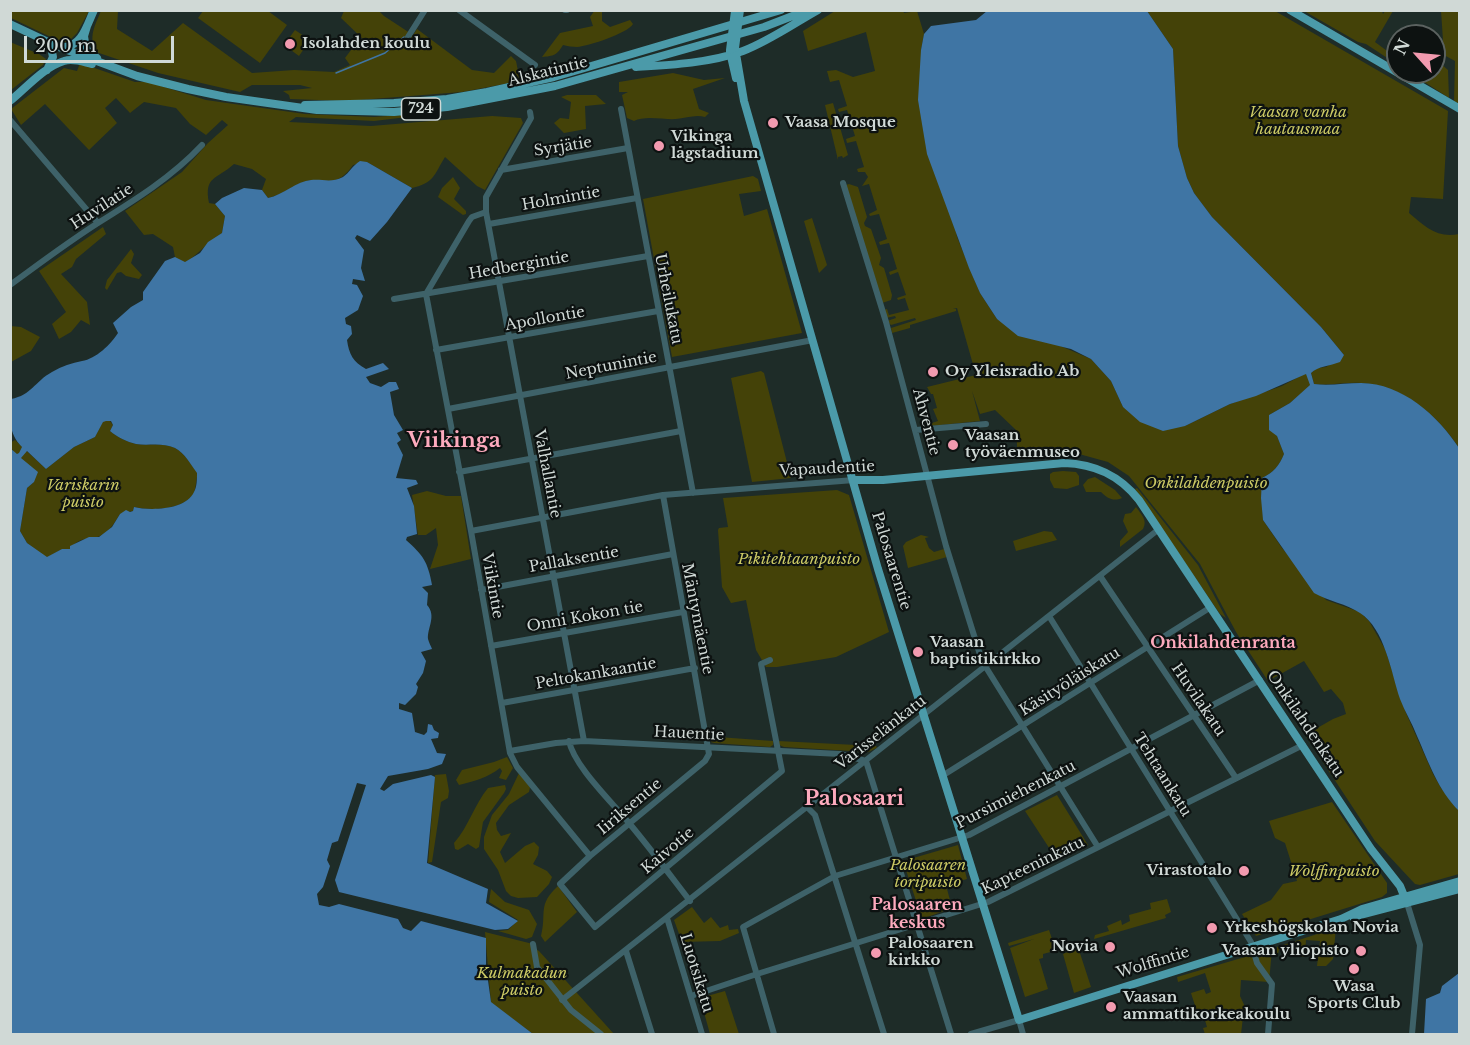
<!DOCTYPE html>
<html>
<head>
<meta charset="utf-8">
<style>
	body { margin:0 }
	#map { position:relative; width:1470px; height:1045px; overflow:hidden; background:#1e2c28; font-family:"Libre Baskerville",serif }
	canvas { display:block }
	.frame { position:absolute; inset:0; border:12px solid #d0d9d6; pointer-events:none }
	.north { position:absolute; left:1386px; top:24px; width:60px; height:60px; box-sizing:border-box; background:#0d1211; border:2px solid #5b6260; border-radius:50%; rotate:297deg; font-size:16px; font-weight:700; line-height:24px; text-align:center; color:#d0d9d6 }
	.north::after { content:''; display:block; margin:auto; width:21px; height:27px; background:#f29aaf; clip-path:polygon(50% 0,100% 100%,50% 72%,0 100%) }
	.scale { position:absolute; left:24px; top:36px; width:150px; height:27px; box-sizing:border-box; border:3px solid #d0d9d6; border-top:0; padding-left:8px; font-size:18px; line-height:21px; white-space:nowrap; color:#d0d9d6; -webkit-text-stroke:4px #0d1211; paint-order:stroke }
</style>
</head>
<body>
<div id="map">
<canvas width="1470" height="1045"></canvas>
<div class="frame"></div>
<div class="north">N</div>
<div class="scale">200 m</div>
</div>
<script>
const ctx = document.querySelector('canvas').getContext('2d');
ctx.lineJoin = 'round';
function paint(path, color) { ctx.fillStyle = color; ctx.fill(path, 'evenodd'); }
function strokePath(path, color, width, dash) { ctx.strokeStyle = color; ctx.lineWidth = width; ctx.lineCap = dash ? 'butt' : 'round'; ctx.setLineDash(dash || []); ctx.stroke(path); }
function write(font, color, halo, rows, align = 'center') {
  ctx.font = font + ' "Libre Baskerville",serif'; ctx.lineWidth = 4.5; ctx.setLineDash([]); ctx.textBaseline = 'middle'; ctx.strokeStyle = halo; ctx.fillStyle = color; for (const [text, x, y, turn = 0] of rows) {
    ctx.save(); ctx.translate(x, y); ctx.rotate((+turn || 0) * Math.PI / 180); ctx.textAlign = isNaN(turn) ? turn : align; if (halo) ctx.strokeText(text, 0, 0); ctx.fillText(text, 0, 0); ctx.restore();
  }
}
paint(new Path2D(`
	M595 10 602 11V21L610 27 630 20 633 24C628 33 589 46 577 47 573 47 567 46 563 45 557 55 554 56 542 57L560 33 593 26 590 17Z
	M903 10 904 13 917 11 924 34 921 50 957 237 980 293 997 319 1091 359 1111 381 1123 407 1185 426 1230 404 1282 386 1306 373 1311 385 1290 403 1269 415 1284 454C1279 466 1274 472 1262 478L1263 520 1282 548 1326 600 1360 612 1369 621 1385 649 1406 713 1433 774 1441 788 1459 811V874L1420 885 1415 884 1375 841 1305 735 1333 719 1346 714 1343 703 1331 689 1324 692 1304 661 1268 681 1236 632 1200 564 1129 476 1108 462 1079 454 1018 459 1016 430 995 410 980 414 972 391 980 421 920 427 938 421 933 409 937 408 933 394H931L927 387 976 375 957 308 953 309H956V311L910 325V328L892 333 891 328 916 320 915 318 891 325 887 321 896 318 895 316 886 318 883 310 887 309 889 315 909 310 905 298 898 300 897 298 906 295 898 272 890 275 889 272 897 269 889 243 880 245 879 242 887 239 879 214 870 216 869 214 877 210 869 184 862 186 868 177 865 172H858L857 169 864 167 856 141 847 143 846 139 855 136 847 110 839 112 838 109 847 106 839 80 830 82 827 71 836 70 853 77 875 71 866 32 808 51 803 31 835 11Z
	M10 11 11 10 89 11 77 33 68 42H61L11 18Z
	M101 11H118L117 29 152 51 183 23 252 73 294 70 334 72 350 65 345 58 360 38 366 42 341 18 344 11H379L384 16 413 35 417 29 472 70 494 73 511 56 516 61 520 81 462 92 346 101 290 99 289 95 283 91 312 88 300 85H252L240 92 158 73 96 52C88 37 95 25 101 11Z
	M203 11H268L287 25 260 63 198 18Z
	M1147 11H1275L1448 111 1443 199 1411 197 1409 213C1424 226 1438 239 1459 234V448C1438 415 1402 385 1361 383 1345 382 1330 386 1314 384L1311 373 1317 368 1326 367 1344 355 1321 327 1212 217 1194 193 1187 178 1178 146 1173 49Z
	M1382 11 1383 14 1385 11H1393L1375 42 1398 59V65L1366 44 1358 42 1304 11Z
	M1441 11H1459V104L1454 101 1455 61 1444 55Z
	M295 30 310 40 299 56 284 45Z
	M10 42 39 54 46 59 43 65 11 90Z
	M80 63 135 82H148L206 100 305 114 374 117 415 114 416 116 374 121 296 117 289 122 371 126 492 116 521 118 523 123 485 190 477 186 445 157C434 175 434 183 412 188L367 162 353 165C347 174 338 182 326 182 320 182 314 179 307 181 293 185 282 195 268 198L262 190 266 179 252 169 234 164C216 180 204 176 209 203L215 204 225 216 222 233C207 242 200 253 185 263L175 257 173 247 153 234 144 235 125 211 182 172 208 143 228 125 222 120 206 135 190 124 176 108 144 102 130 113 116 98 105 108 117 123 89 150 45 104 21 125 11 109 64 68 77 71Z
	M1441 64 1448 70 1449 98 1409 72H1417L1427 79Z
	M673 73 704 80 725 78 693 89 699 109 709 113 705 117C696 114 686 118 676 119 665 120 645 115 634 121L627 118 622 95 628 92H619V82Z
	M567 95H596L606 104 585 106 586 129 564 133 554 123 560 118 569 119 571 102 561 97Z
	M833 103 848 155 843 158 842 156 838 157V160L825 105Z
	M753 176 758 179 761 191 739 194 744 216 767 209 802 333 672 357 643 199Z
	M453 177 460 188 454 199 466 211V214L463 215 438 197 442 188Z
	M849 184 858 187 867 217 864 223 865 226 871 229 881 258 879 265 884 268 892 295 891 300 882 303 846 185Z
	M812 218 827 265 819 273 804 221Z
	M103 227 106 234 76 259 72 267 61 274 87 302 90 325 81 320 71 332 59 339 52 324 66 312 39 271Z
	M131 249 134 254 131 263 142 275 139 279 126 276 121 272 117 273 107 290 105 288 107 280Z
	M10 326 21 327 40 337 31 351 11 362Z
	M761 371 764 373 791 478 752 482 731 378Z
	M103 421H110L113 425 110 431C117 437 127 442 136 444 149 446 163 442 175 448 185 453 191 465 198 473 196 479 196 488 194 493 184 510 151 511 134 507L133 511 120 514C115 522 110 531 100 536 89 541 81 535 70 549H62L47 558 27 543 20 531 27 488 34 482 25 463 13 452 10 443 15 440 46 469 74 447 95 437Z
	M1063 471 1076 472 1079 476V485L1067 489 1054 488 1050 480V474L1053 472Z
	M1095 477 1115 490 1122 498C1113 502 1107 498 1101 492H1086L1083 485 1088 479Z
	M1137 488 1198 565 1226 618 1220 614 1135 489Z
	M837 490 849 495 889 632 836 657 777 667H766L756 650 746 600 731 603 722 587 718 530 719 528 728 527 723 498Z
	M427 491 446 496H461L471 559 430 569 438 545 436 528 426 535H418L412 495Z
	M1136 507C1141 514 1148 520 1143 529L1120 547V541L1128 532 1123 521 1125 514 1131 513Z
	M1044 531 1052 532 1057 540 1016 551 1013 541Z
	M921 535 929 537 925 538 929 548 934 552 944 549 947 557 908 568 903 546 906 542Z
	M710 731 717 732 718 737 773 741V745L770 747 714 743 711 742Z
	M778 741 876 746 877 748 868 752 784 747 779 745Z
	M507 757 513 768 506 780 499 778 502 771 500 768C487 778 475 781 459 785L456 780 462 770 494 762Z
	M519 773 530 787 529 792 509 805 496 823 497 830 501 836 511 833 500 852 505 863 525 846 534 842 539 847 538 855 533 864 547 871 552 877 549 884 537 897 518 898 511 896 506 891 498 870 484 849V837L492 815 509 794Z
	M446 774 449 791 448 798 441 802 432 862 428 863 435 775Z
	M505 785 506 789 504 793 483 822 479 847 476 849 468 844 458 850 455 849 454 843C469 826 474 805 488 788Z
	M1057 795 1088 845 1057 860 1025 811Z
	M1332 802 1387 883V893L1382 897 1256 936 1242 914 1271 900 1283 884 1297 881 1285 843 1275 838 1269 821Z
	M958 845 967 879 946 885 952 908 922 919 903 861Z
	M558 886 577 912 545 942 541 936C547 913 537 905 558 886Z
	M491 889 505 902 529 910 537 924 532 937 526 939 498 931 508 930 518 920 489 902Z
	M1167 899 1171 912 1165 915 1166 918 1094 939 1095 935 1109 931 1107 926 1121 920 1122 925 1130 921 1129 915 1151 909 1150 903Z
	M692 907 704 923 711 917 720 928 728 925 729 930 738 929 739 933 720 941 682 942 674 920Z
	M1336 928 1333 959 1326 966H1317L1320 941 1306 940 1305 957H1300L1301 951 1279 950 1278 954H1276L1277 947Z
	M1049 930 1055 948 1054 951 1043 954V958L1039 959 1048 989 1025 997 1010 948 1034 939 1009 946 1008 943Z
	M485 932 533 944 534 948 539 951 614 1034H533L491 1003Z
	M1078 947 1091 987 1074 993 1063 954Z
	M1272 949 1269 982 1241 980 1240 996 1247 1011V1017H1243L1241 1034H1205L1203 1028 1207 1027 1204 1017 1199 1018 1191 993 1204 989 1206 994 1211 992 1205 973 1178 982 1177 977Z
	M725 991 739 1034H710L700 998Z`), '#444208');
paint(new Path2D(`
	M987 11H1147L1173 49 1178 146 1187 178 1194 193 1212 217 1321 327 1344 355 1340 362C1330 366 1318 366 1311 373L1314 384C1330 386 1345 383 1361 383 1402 383 1438 416 1459 448V811C1438 790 1429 763 1417 736 1412 723 1405 712 1400 699 1391 672 1385 629 1360 613 1347 604 1328 601 1314 593L1263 520 1261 498 1262 478C1274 472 1279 466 1284 454L1277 436 1269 430V415L1290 403 1310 385 1306 374 1256 396 1230 404 1185 426 1163 431 1140 422 1123 407 1111 381 1091 359 1071 349 1018 336 997 319 980 293 969 268 927 154 918 100 921 50 924 34 931 26 976 20Z
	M360 161 367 162 412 188 387 222 370 241 357 235 355 238 364 250 361 268 365 281 353 279 352 284 357 285 363 296 358 310 345 318 346 324 351 326 352 334 347 340C349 354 353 362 366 369L383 363 389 369 366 377 370 383 381 387 389 382H396L399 389 390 392 394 415 403 430 397 433 401 440 397 443 403 455 396 478 416 480 418 484 407 488 414 506 417 534 407 537 406 540C423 555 428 562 432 585L422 587 428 593 427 605C437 616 427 628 428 639 429 643 431 646 432 649L421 652 426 661 423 673 416 684 418 687 416 694 405 705 399 703V709L412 713 415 732 424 735 427 732 428 724 432 725 434 730 439 733 438 738 431 739 437 753 446 754 442 764 428 769 388 776 380 789 384 791 393 784 431 775 435 777 427 863 488 889 486 903 518 921 508 929 495 930 339 892 335 880 366 785 357 783 338 841 332 843 327 860 330 866 323 887 317 894 319 905 329 907 339 904 398 919 403 928 411 931 421 921 486 938V966L491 1002 533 1034H11L10 448 17 454 19 453 22 447C8 433 10 418 11 399 32 395 34 382 52 372 62 366 72 363 82 361 96 359 111 344 118 333L113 323 131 307 143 300V292L165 261 175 257 185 262 200 253 208 242 222 233 225 216 215 204 222 198 244 188 262 190 268 198C283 195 297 181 311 180 324 179 331 183 343 177 349 173 353 165 360 161ZM106 421H111L113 425 110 431C117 437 127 442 136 444 149 446 162 442 175 448 185 453 191 465 197 473 197 479 197 487 194 492 186 510 150 511 134 507L133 511 130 512 126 510 120 514 112 527 99 537H89L70 546V549H62L47 557 27 543 20 531 27 488 34 482 38 472 21 458 27 451 46 469 74 447 95 437 103 422Z
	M1459 973V1034H1424L1426 999 1440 993 1442 986Z`), '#3f75a4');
strokePath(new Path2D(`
	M336 73 385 53 404 37`), '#3f75a4', 1.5);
strokePath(new Path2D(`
	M459 10 535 65
	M565 10H567
	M408 37 425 10
	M621 109 693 493
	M530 112 531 118 486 197V212L472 217 469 221 426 294 471 531 510 753 517 767 590 856
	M10 120 98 223
	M501 170 628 148
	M843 183 886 322 946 546 982 661 1098 847
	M486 212 584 741
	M489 224 637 198
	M10 285C39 264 68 242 98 223 135 200 172 177 202 145
	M394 299 648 256
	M436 350 658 311
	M448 409 813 340
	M916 430 986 424
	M459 472 681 431
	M663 495 709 754 705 761 590 856 560 884 595 927 782 771 761 664 770 660
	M471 531 663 495 854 480
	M1100 576 1236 778
	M481 590 673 554
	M1049 616 1251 942 1257 963 1272 984 1268 1034
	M491 646 683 612
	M502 703 695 668
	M569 741C574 766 612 802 629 823 650 848 670 875 690 901
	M510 751 556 743 584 741 840 754 866 761
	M866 761 951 1034
	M942 776 1211 607
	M807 807 815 815 884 1034
	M1407 903 1420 945 1412 1034
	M667 918 702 1034
	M533 944 537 967 571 1010 601 1034
	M626 951 652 1034
	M691 996 757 974 988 902 1303 745
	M562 1000 1159 529
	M774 1034 743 927 835 876 969 835 1260 680
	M971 1034 1019 1020 1023 1034`), '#3e6269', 6);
strokePath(new Path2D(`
	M1290 10 1460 109
	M10 24 59 47 137 76 188 89 226 97 317 110 394 112 447 107 555 86 764 27 808 10
	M87 26 84 36 86 49 97 58
	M64 47C82 46 87 25 94 10
	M735 48 744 101 878 569 1019 1020 1341 919 1362 909 1460 881
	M730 52 736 78
	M636 67C671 65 710 63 743 51 769 41 793 24 818 10
	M47 70 53 57 51 47 47 44
	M10 101C26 88 44 67 64 61 73 58 83 62 92 64
	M305 105 394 103 447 99 487 92 554 77 781 10
	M854 480H883L1064 463C1095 464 1119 475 1139 500L1371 849 1400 886 1407 903
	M1353 917 1460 889`), '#4b9aa9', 8);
strokePath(new Path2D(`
	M735 48 740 10
	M730 50 735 11`), '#4b9aa9', 8);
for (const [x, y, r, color] of [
	[290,44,6,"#f29aaf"],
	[773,123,6,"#f29aaf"],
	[659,146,6,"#f29aaf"],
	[933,372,6,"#f29aaf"],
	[953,445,6,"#f29aaf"],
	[918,652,6,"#f29aaf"],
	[1244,871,6,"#f29aaf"],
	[1212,928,6,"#f29aaf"],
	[1110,947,6,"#f29aaf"],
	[1361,951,6,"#f29aaf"],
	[876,953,6,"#f29aaf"],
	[1354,969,6,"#f29aaf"],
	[1111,1007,6,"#f29aaf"]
]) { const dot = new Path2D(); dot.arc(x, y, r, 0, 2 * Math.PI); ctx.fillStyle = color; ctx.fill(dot); strokePath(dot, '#0d1211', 2); }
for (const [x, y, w] of [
	[421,109,39]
]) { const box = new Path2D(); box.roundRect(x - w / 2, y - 11, w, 22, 4.5); ctx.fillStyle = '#0d1211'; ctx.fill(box); strokePath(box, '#d0d9d6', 1.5); }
write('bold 14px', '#d0d9d6', null, [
	["724",421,109]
]);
write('bold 15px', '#d0d9d6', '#0d1211', [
	["Isolahden koulu",302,44],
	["Vaasa Mosque",785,123],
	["Vikinga",671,137],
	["lågstadium",671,154],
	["Oy Yleisradio Ab",945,372],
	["Vaasan",965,436],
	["työväenmuseo",965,453],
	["Vaasan",930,643],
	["baptistikirkko",930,660],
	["Virastotalo",1232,871,"right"],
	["Yrkeshögskolan Novia",1224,928],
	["Palosaaren",888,944],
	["kirkko",888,961],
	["Novia",1098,947,"right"],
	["Vaasan yliopisto",1349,951,"right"],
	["Wasa",1354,987,"center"],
	["Sports Club",1354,1004,"center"],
	["Vaasan",1123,998],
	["ammattikorkeakoulu",1123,1015]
], 'left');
write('15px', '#d0d9d6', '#0d1211', [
	["Alskatintie",548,72,-14],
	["Syrjätie",563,147,-9],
	["Holmintie",561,199,-10],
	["Huvilatie",102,207,-33],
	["Hedbergintie",519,266,-10],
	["Urheilukatu",668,299,79],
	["Apollontie",545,319,-10],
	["Neptunintie",611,366,-11],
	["Ahventie",926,422,75],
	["Vapaudentie",827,469,-3],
	["Valhallantie",547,474,79],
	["Pallaksentie",574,560,-10],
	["Palosaarentie",891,561,73],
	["Viikintie",492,586,80],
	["Onni Kokon tie",585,617,-10],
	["Mäntymäentie",697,619,79],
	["Peltokankaantie",596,674,-10],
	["Käsityöläiskatu",1070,682,-32],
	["Huvilakatu",1198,700,56],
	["Onkilahdenkatu",1305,724,56],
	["Varisselänkatu",881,733,-38],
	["Hauentie",689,734,3],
	["Tehtaankatu",1162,775,58],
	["Pursimiehenkatu",1016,795,-27],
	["Iiriksentie",630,807,-40],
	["Kaivotie",668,851,-40],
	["Kapteeninkatu",1033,866,-26],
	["Wolffintie",1153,963,-17],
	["Luotsikatu",696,973,73]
]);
write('italic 15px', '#ccca65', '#0d1211', [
	["Vaasan vanha",1298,113],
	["hautausmaa",1298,130],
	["Onkilahdenpuisto",1206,484],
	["Variskarin",83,486],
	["puisto",83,503],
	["Pikitehtaanpuisto",799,560],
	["Palosaaren",928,866],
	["toripuisto",928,883],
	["Wolffinpuisto",1334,872],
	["Kulmakadun",522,974],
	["puisto",522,991]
]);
write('bold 16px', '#fdaabd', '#0d1211', [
	["Onkilahdenranta",1223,643],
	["Palosaaren",917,905],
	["keskus",917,923]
]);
write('bold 21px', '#fdaabd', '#0d1211', [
	["Viikinga",454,441],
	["Palosaari",854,799]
]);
</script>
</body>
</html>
